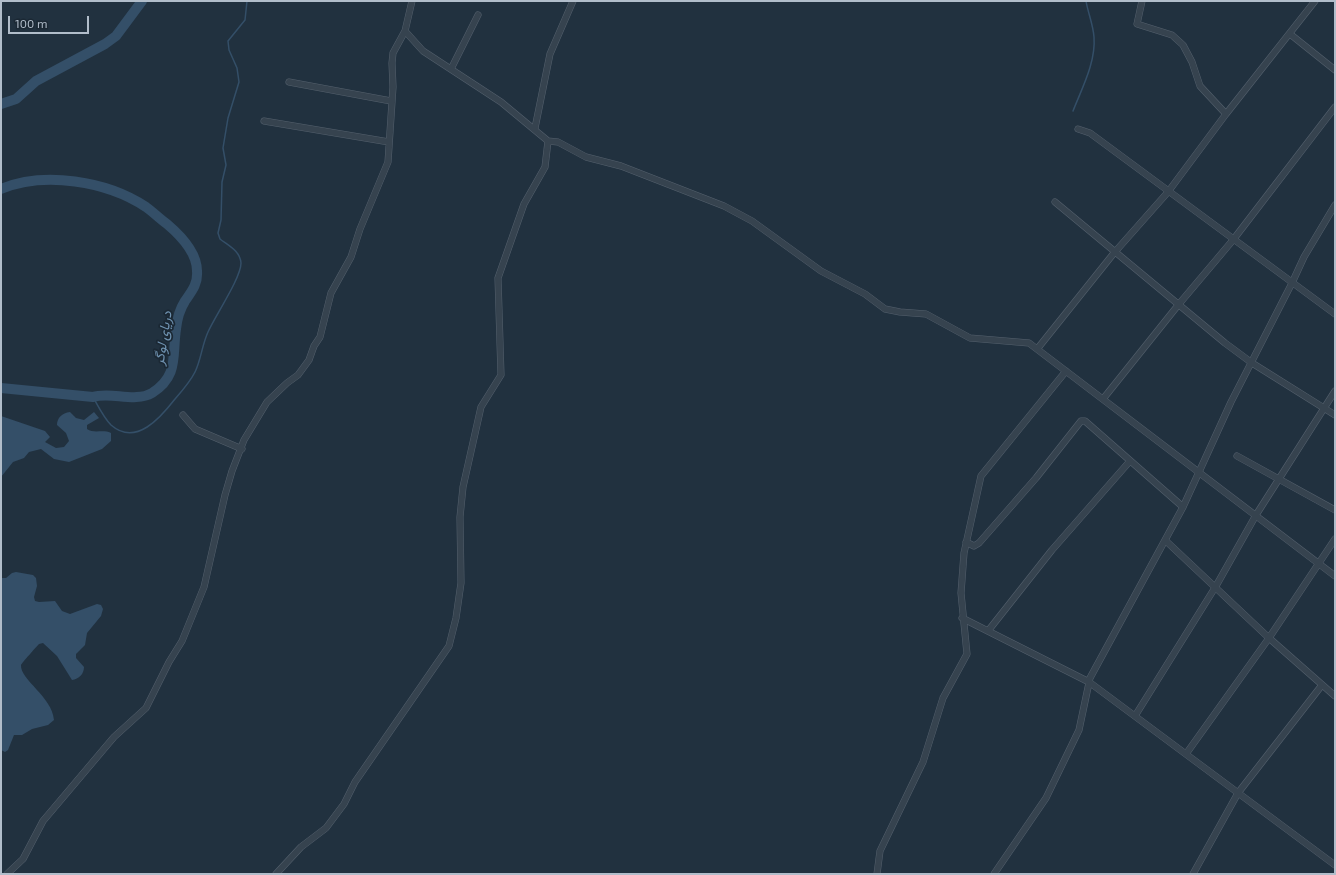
<!DOCTYPE html>
<html>
<head>
<meta charset="utf-8">
<style>
	body { margin:0 }
	#map { position:relative; width:1336px; height:875px; overflow:hidden; background:#21313f; font-family:"Exo 2",sans-serif }
	canvas { display:block }
	.frame { position:absolute; inset:0; border:2px solid #b1bdca; pointer-events:none }
	.scale { position:absolute; left:8px; top:16px; width:81px; height:18px; box-sizing:border-box; border:2px solid #b1bdca; border-top:0; padding-left:5px; font-size:12px; line-height:14px; white-space:nowrap; color:#b1bdca; -webkit-text-stroke:3px #1b2834; paint-order:stroke }
</style>
</head>
<body>
<div id="map">
<canvas width="1336" height="875"></canvas>
<div class="frame"></div>
<div class="scale">100 m</div>
</div>
<script>
const ctx = document.querySelector('canvas').getContext('2d');
ctx.lineJoin = 'round';
function paint(path, color) { ctx.fillStyle = color; ctx.fill(path, 'evenodd'); }
function strokePath(path, color, width, dash) { ctx.strokeStyle = color; ctx.lineWidth = width; ctx.lineCap = dash ? 'butt' : 'round'; ctx.setLineDash(dash || []); ctx.stroke(path); }
function write(font, color, halo, rows, align = 'center') {
  ctx.font = font + ' "Exo 2",Vazirmatn,sans-serif'; ctx.lineWidth = 3.5; ctx.setLineDash([]); ctx.textBaseline = 'middle'; ctx.strokeStyle = halo; ctx.fillStyle = color; for (const [text, x, y, turn = 0] of rows) {
    ctx.save(); ctx.translate(x, y); ctx.rotate((+turn || 0) * Math.PI / 180); ctx.textAlign = isNaN(turn) ? turn : align; if (halo) ctx.strokeText(text, 0, 0); ctx.fillText(text, 0, 0); ctx.restore();
  }
}
paint(new Path2D(`
	M70 412 76 418 84 420 94 412 99 418 87 425V429C94 434 103 429 111 433V441L102 449 69 462 54 459 41 449 29 452 24 458 13 462 1 477V416L45 431 50 437 45 442 56 448 64 447 69 441 66 433 57 425C57 418 62 413 70 412Z
	M16 572 33 575 36 578 37 586 34 597 35 601 39 602 55 601 62 611 70 614 97 604 101 605 103 609 101 616 87 633 85 645 76 654V658L84 667C84 674 79 679 72 680L57 656 43 643 39 644C36 647 22 663 21 665 20 680 52 696 54 720L48 725 32 729 22 735H14L8 750 5 752 1 750V578H6L12 573Z`), '#344f68');
strokePath(new Path2D(`
	M1073 111C1082 88 1096 62 1094 37 1093 24 1088 13 1086 1
	M93 397C98 406 104 418 111 425 136 447 161 417 175 399 182 391 190 382 195 372 201 360 202 345 208 332 215 316 241 278 241 263 240 251 229 246 220 239L218 233 221 220 222 182 226 165 223 148 228 118 239 82 237 68 229 50 228 41 245 20 247 1`), '#344f68', 1.5);
strokePath(new Path2D(`
	M1 104 16 99 36 81 105 44 116 36 142 1
	M1 189C44 171 107 181 146 207 153 212 160 219 167 224 180 235 197 252 197 271 198 284 192 291 185 301 180 309 177 319 176 329 172 356 179 376 152 393 135 403 110 391 93 397L1 388`), '#344f68', 10);
const minor = new Path2D(`
	M1142 1 1137 24 1172 35 1183 45 1192 62 1200 86 1226 114 1315 1
	M405 31 423 51 501 102 548 141 558 142 586 157 621 166 724 206 752 221 821 271 865 294 885 309 900 312 926 314 970 338 1029 343 1335 576
	M1290 34 1335 70
	M451 69 478 15
	M289 82 391 101
	M264 121 389 142
	M535 128 550 54 573 1
	M1078 129 1090 133 1335 314
	M1055 202 1225 343 1252 363 1335 415
	M1038 348 1114 253 1168 192 1226 114
	M1103 399 1179 304 1233 240 1335 107
	M183 415 195 429 242 449
	M1237 456 1335 510
	M1166 541 1269 638 1335 696
	M966 542 974 546 979 543 1036 478 1081 421H1085L1183 507
	M962 618 1089 682 1335 865
	M988 631 1052 550 1130 461
	M1135 716 1216 586 1256 515 1335 391
	M1186 754 1269 638 1335 539
	M7 874 23 859 43 821 114 737 146 708 169 662 182 641 204 587 225 495 232 471 244 440 267 402 287 383 298 375 309 360 314 346 320 337 331 293 351 257 360 229 388 162 393 87 392 63 393 53 405 31 412 1
	M276 874 301 847 326 828 344 804 355 782 449 646 456 618 461 583 460 517 463 487 481 407 501 375 498 278 524 204 545 167 548 141
	M877 874 880 851 923 762 943 698 967 654 961 593 964 553 981 476 1066 371
	M994 874 1046 798 1079 730 1090 678 1183 507 1231 402 1292 283 1304 257 1335 205
	M1193 874 1238 793 1322 685`);
strokePath(minor, '#54606d', 7);
strokePath(minor, '#36434f', 6);
write('italic 14px', '#6f92b0', '#1b2834', [
	["دریای لوگر",163,338,-81]
]);
</script>
</body>
</html>
